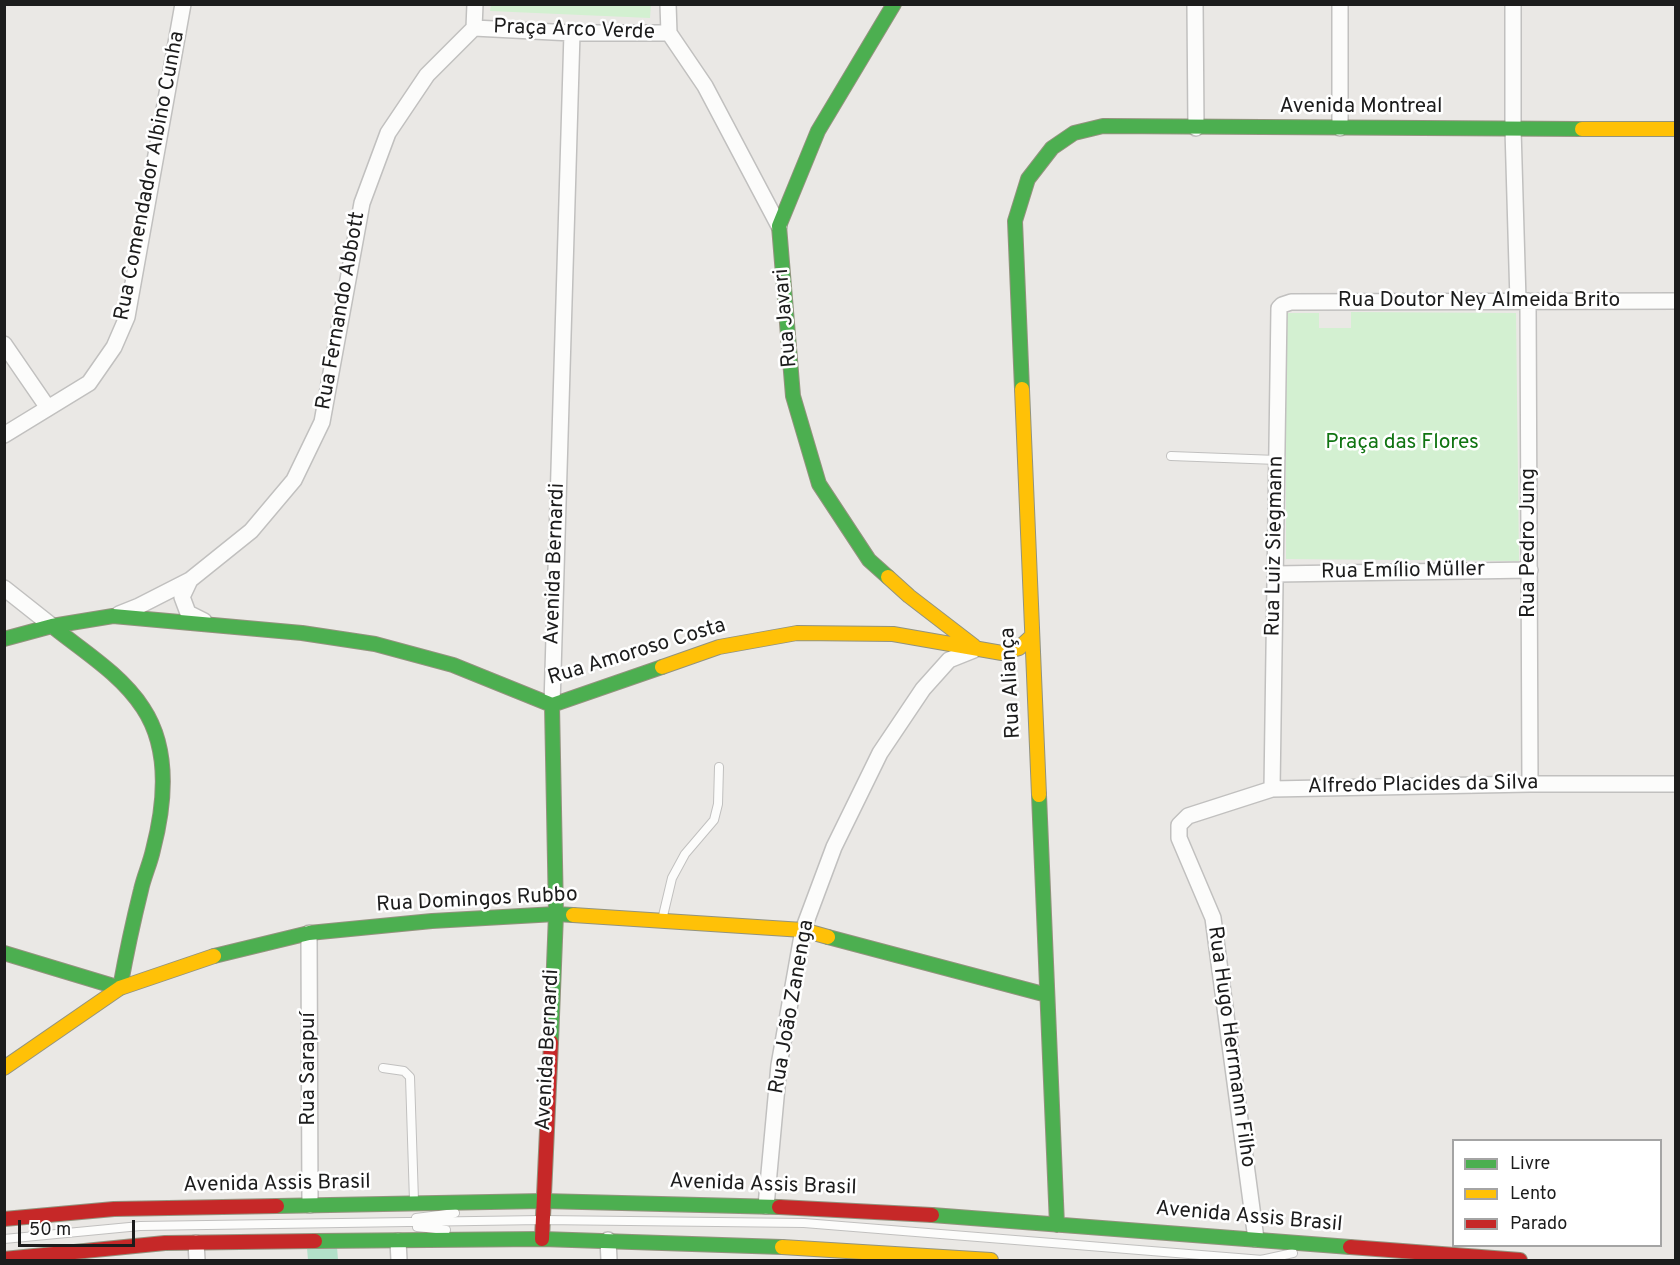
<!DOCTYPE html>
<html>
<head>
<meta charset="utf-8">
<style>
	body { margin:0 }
	#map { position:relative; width:1680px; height:1265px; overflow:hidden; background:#eae8e5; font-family:Overpass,sans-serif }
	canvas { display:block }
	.frame { position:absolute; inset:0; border:6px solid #1c1c1c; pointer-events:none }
	.legend { position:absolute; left:1452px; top:1139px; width:210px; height:108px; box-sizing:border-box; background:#fff; border:2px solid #a4a4a4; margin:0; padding:8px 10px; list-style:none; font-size:18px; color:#1c1c1c }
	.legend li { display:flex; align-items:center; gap:12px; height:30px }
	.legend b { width:30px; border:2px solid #a4a4a4 }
	.scale { position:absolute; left:18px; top:1220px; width:117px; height:27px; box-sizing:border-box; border:3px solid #1c1c1c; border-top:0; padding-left:8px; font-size:18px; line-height:21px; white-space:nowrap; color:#1c1c1c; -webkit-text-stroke:4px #fff; paint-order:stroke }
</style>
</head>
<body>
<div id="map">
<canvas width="1680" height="1265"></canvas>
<div class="frame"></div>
<ul class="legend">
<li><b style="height:8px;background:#4caf50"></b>Livre</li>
<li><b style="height:8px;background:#ffc107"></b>Lento</li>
<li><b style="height:8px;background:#c62828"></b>Parado</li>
</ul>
<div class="scale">50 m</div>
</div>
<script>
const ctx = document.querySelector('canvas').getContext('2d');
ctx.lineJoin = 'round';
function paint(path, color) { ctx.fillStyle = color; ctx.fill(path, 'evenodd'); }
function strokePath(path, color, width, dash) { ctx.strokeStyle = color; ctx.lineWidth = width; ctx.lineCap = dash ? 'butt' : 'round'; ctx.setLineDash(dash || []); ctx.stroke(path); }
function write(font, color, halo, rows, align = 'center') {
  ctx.font = font + ' Overpass,sans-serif'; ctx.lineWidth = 5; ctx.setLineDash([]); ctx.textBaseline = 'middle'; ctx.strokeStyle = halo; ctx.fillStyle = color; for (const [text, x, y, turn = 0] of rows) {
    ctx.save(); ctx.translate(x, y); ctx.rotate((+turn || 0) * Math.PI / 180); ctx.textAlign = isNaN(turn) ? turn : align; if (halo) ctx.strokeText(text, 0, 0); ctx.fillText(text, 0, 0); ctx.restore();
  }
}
paint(new Path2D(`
	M491 4 651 5 650 18 490 11Z
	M1351 312 1516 313 1519 561 1286 559V313H1319V328H1351Z`), '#d3f0d1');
paint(new Path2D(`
	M337 1247 338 1260H308L307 1248Z`), '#b2e0c9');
const lane = new Path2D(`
	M1171 456 1277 460
	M662 920 672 878 685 854 714 820 718 804 719 767
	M383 1068 404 1071 410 1077 414 1201
	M416 1218 455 1213
	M417 1227 446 1230
	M4 1239 140 1226 542 1220 804 1223 1263 1260
	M1261 1260 1293 1253`);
const street = new Path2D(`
	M475 4 474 28 572 33H669L668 4
	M1195 4 1196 128
	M1513 4V129L1518 301
	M669 33 705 86 779 226
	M1340 128V4
	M1528 301 1530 784
	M4 344 48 408
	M4 435 89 383 114 347 127 317 183 4
	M1276 574 1530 570
	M190 580 182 597 188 613 204 621
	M4 588 52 626
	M119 614 139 606 190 580 251 531 294 480 322 422 362 203 388 133 427 75 474 28
	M552 705 572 33
	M1272 789 1279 308 1282 305 1291 302 1676 301
	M309 933 310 1205
	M766 1206 779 1065 803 930 834 847 880 753 923 689 949 660 974 650
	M1256 1239 1213 918 1179 838V825L1188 816 1272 789 1530 784H1676
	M608 1240 609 1260
	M398 1241 399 1260
	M196 1243 197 1260`);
const fast = new Path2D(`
	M1022 389 1015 221 1028 179 1052 148 1074 133 1103 126 1582 129
	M888 577 869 560 819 484 793 396 779 226 818 131 894 4
	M52 626C83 651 121 674 143 708 171 750 165 804 153 850 150 864 144 876 141 890 133 922 126 955 120 988
	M4 639 52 626 113 616 302 633 375 644 453 665 552 705 662 667
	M1039 795 1057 1225
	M828 937 1047 995
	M4 953 120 988
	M214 956 309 933 432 921 556 914 573 915
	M551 1042 556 914 552 705
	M277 1206 543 1201 779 1207
	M932 1215 1350 1247
	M315 1241 542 1239 782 1247`);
const slow = new Path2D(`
	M1582 129H1676
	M1022 389 1039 795
	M888 577 909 596 974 646
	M662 667 719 647 797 633 893 634 1002 653 1019 648 1031 637
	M573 915 803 930 828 937
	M4 1068 120 988 214 956
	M782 1247 991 1260`);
const jam = new Path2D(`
	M779 1207 932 1215
	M4 1219 114 1209 277 1206
	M542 1239 551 1042
	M1350 1247 1520 1260
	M4 1259 165 1243 315 1241`);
strokePath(lane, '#c1c0bf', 10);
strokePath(street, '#c1c0bf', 18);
strokePath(fast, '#93937e', 16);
strokePath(slow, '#93937e', 16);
strokePath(jam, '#93937e', 16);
strokePath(lane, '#fcfcfb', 8);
strokePath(street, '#fcfcfb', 15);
strokePath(fast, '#4caf50', 14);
strokePath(slow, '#ffc107', 14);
strokePath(jam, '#c62828', 14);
write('21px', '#1c1c1c', '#fff', [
	["Praça Arco Verde",574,31,2],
	["Avenida Montreal",1361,108],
	["Rua Comendador Albino Cunha",151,176,-79],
	["Rua Doutor Ney Almeida Brito",1479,302],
	["Rua Fernando Abbott",342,311,-80],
	["Rua Javari",787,318,-95],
	["Rua Pedro Jung",1530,543,-90],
	["Rua Luiz Siegmann",1276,546,-89],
	["Avenida Bernardi",556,564,-88],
	["Rua Emílio Müller",1403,572,-1],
	["Rua Amoroso Costa",637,653,-17],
	["Rua Aliança",1012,683,-93],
	["Alfredo Placides da Silva",1423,786,-1],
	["Rua Domingos Rubbo",477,901,-3],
	["Rua João Zanenga",793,1007,-80],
	["Rua Hugo Herrmann Filho",1230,1047,82],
	["Avenida Bernardi",549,1050,-87],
	["Rua Sarapuí",310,1069,-90],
	["Avenida Assis Brasil",277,1185,-1],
	["Avenida Assis Brasil",763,1186,2],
	["Avenida Assis Brasil",1249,1218,5]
]);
write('21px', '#107412', '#fff', [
	["Praça das Flores",1402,444]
]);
</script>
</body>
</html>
